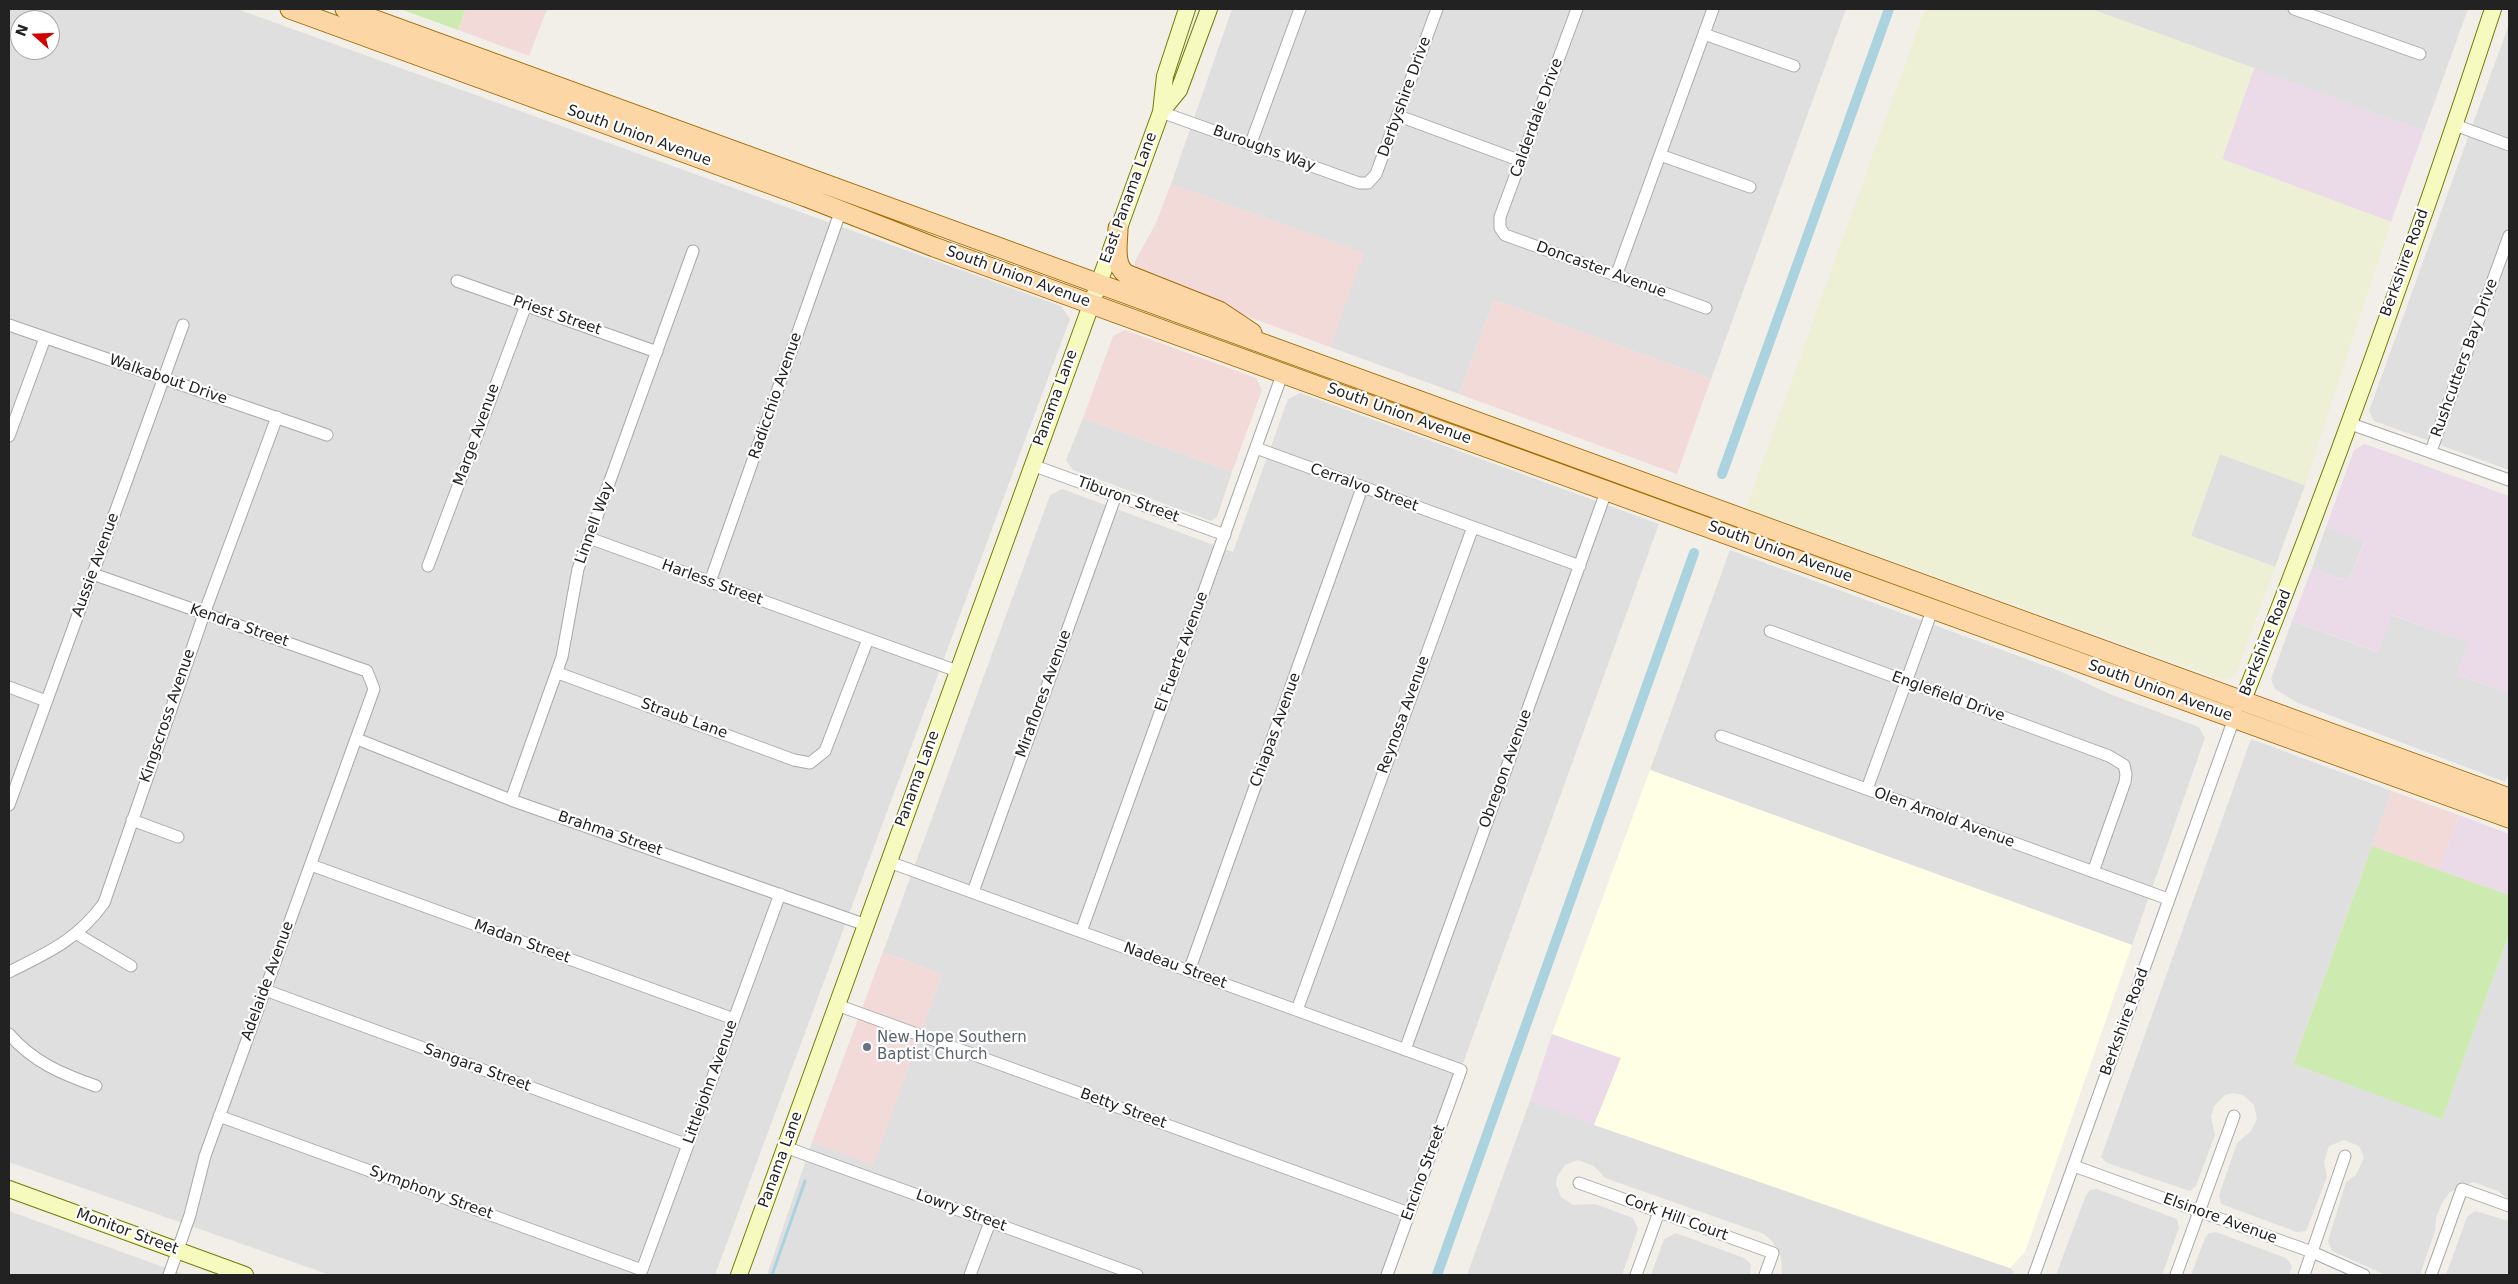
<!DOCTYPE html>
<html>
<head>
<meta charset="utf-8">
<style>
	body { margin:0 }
	#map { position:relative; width:2518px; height:1284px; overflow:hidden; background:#f2efe9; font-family:"DejaVu Sans",sans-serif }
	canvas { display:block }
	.frame { position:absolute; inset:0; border:10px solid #222; pointer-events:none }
	.north { position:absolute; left:10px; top:10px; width:50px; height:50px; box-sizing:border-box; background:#fff; border:1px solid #a7a7a7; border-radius:50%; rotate:290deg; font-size:14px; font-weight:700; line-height:20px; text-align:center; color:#222 }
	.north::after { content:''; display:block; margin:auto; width:18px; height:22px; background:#d40000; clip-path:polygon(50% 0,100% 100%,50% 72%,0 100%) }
</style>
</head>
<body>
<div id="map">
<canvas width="2518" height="1284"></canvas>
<div class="frame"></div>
<div class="north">N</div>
</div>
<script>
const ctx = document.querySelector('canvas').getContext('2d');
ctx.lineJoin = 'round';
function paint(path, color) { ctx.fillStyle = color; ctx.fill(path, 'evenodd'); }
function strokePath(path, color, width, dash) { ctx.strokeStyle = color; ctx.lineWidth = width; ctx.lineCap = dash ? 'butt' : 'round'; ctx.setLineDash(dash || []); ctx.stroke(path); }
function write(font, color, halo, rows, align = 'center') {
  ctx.font = font + ' "DejaVu Sans",sans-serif'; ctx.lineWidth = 4.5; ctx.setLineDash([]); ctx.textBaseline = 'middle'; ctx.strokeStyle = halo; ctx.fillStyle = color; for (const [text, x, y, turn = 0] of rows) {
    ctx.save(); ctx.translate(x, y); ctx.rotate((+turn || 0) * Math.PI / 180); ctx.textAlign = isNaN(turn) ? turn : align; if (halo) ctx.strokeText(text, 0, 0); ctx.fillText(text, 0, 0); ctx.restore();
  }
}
paint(new Path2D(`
	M9 9H237L1061 306 1070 319 715 1275H330L9 1162ZM20 20H50V50H20Z
	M1232 9H1846L1711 379 1494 300 1459 394 1330 347 1363 253 1171 184Z
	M2091 9H2468L2424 131Z
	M2509 24V470L2374 421 2369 411Z
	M1300 393 1659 524 1386 1275H767L812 1142 873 1164 942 974 883 952 1050 495 1062 489 1233 552 1288 399Z
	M1083 418 1232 472 1217 517 1211 521 1073 470 1066 460Z
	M2220 454 2305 485 2275 567 2191 536Z
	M2326 527 2365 541 2348 581 2312 568Z
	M1730 550 2062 672 2112 695 2199 727 2205 738 2132 945 1650 770Z
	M2391 615 2469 643 2457 675 2509 693V772L2505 782 2298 703 2275 689 2271 679 2292 621 2377 652Z
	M2251 739 2392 791 2293 1064 2442 1118 2509 934V1200L2498 1191 2473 1182 2450 1192 2442 1203 2436 1218 2435 1231 2420 1275H2386L2332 1251 2328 1241 2346 1182 2356 1175 2364 1158 2359 1146 2344 1140 2329 1146 2324 1162 2327 1177 2306 1231 2297 1232 2221 1204 2219 1195 2237 1143 2251 1131 2257 1119 2254 1105 2243 1095 2233 1093 2225 1095 2214 1106 2211 1117 2215 1135 2196 1186 2190 1191 2107 1163 2101 1157Z
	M1530 1101 1885 1226 2010 1268 2014 1272 2012 1275H1782L1781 1256 1772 1241 1764 1234 1605 1178 1594 1166 1578 1160 1565 1165 1557 1177 1556 1184 1561 1197 1573 1205 1595 1204 1633 1218 1638 1229 1622 1275H1467Z
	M2097 1189 2177 1219 2179 1228 2162 1275H2056L2086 1195 2090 1190Z
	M9 1211 185 1275H9Z
	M2475 1211 2509 1221V1275H2446L2467 1217Z
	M2216 1232 2286 1258 2292 1266 2289 1275H2191L2205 1238 2209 1233Z
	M1676 1233 1744 1258 1751 1264 1750 1275H1651L1664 1239Z`), '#e0dfdf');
paint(new Path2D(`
	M465 9H547L529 56 458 30Z
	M1171 184 1364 253 1330 347 1136 275 1135 261 1156 223Z
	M1494 300 1711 379 1677 474 1459 394Z
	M1125 330 1256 378 1262 390 1232 472 1083 418 1113 336Z
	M2392 791 2459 815 2439 870 2372 846Z
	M883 952 942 974 873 1165 812 1142Z`), '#f2dad9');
paint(new Path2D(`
	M2254 68 2424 131 2391 222 2222 159Z
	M2365 444 2509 496V693L2457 675 2468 643 2392 615 2378 652 2292 621 2312 568 2348 581 2365 542 2326 527 2354 450Z
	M2459 815 2509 834V895L2439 870Z
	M1552 1034 1621 1058 1594 1125 1530 1101Z`), '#ebdbe8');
paint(new Path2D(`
	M1650 770 2132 945 2025 1252 2010 1268 1594 1125 1621 1058 1552 1034Z`), '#ffffe5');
paint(new Path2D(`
	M1925 9H2091L2254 68 2222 159 2391 222 2305 485 2220 454 2191 536 2275 567 2235 677 2223 680 1746 508Z`), '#eef0d5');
paint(new Path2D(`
	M400 9H465L458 30Z
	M2372 846 2509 895V934L2442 1119 2293 1064Z`), '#cdebb0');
strokePath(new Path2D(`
	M772 1275 805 1181`), '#aad3df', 3);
strokePath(new Path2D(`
	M1722 474 1889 9
	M1437 1275 1694 553`), '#aad3df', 10);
const street = new Path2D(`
	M1577 9 1500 217V228L1505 235 1706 308
	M2294 9 2420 54
	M1704 34 1794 66
	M1161 112 1359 183H1368L1376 174 1437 9
	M1399 116 1521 161
	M2455 125 2509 145
	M1251 143 1300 9
	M1660 155 1750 187
	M1616 276 1713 9
	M457 281 657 352
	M9 325 327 435
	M2348 423 2509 480
	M9 436 45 338
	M1256 448 1580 566
	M2431 451 2509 236
	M1032 465 1225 535
	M589 538 957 671
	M428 566 526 305
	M93 574 367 671 374 689 205 1156 190 1215 169 1275
	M710 582 841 210
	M1770 631 2109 756 2124 765 2126 774 2125 782 2093 872
	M558 673 794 760 810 763 825 751 868 639
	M9 687 46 701
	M1721 736 2168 899
	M357 739 511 800 866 925
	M1867 789 1933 608
	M511 800 562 657 578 569 693 251
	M9 805 183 325
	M132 820 178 837
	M889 862 1461 1070 1387 1275
	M311 865 734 1019
	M973 892 1116 495
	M1081 932 1283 372
	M77 934 131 966
	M1189 971 1362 488
	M9 972C49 952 77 940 104 903L204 614 277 417
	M265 990 688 1145
	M837 1005 1409 1213
	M1297 1010 1473 527
	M9 1034C33 1062 62 1074 96 1086
	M1405 1050 1607 489
	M219 1116 642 1270 780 894
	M785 1147 1137 1275
	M2074 1166 2312 1252 2364 1275
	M1579 1183 1773 1253 1765 1275
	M970 1275 990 1222
	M1636 1275 1659 1212
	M2034 1275 2236 713
	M2176 1275 2234 1116
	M2304 1275 2345 1156
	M2431 1275 2462 1189 2509 1206`);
const secondary = new Path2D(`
	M1161 112 1179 90 1209 9
	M2243 700C2334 473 2417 241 2493 9
	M9 1189 245 1275
	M739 1275 1161 112 1165 76 1187 9`);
const primary = new Path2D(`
	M290 9 806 197 934 247 2509 818
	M345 9 2509 798
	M1118 228C1118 243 1113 264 1126 274L1219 311 1252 333`);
strokePath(street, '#a9a9a9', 13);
strokePath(secondary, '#707d05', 18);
strokePath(primary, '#a06b00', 21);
strokePath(street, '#fff', 11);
strokePath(secondary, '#f7fabf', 16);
strokePath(primary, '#fcd6a4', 19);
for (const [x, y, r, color] of [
	[867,1047,5,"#6b7280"]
]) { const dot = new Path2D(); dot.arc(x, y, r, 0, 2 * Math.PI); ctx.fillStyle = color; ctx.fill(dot); strokePath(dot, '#fff', 2); }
write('15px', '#222', '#fff', [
	["Derbyshire Drive",1405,97,-70],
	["Calderdale Drive",1537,118,-70],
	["South Union Avenue",639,136,20],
	["Buroughs Way",1264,149,20],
	["East Panama Lane",1129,198,-70],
	["Berkshire Road",2405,263,-70],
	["Doncaster Avenue",1601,270,20],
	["South Union Avenue",1018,277,20],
	["Priest Street",557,316,19],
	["Rushcutters Bay Drive",2465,358,-70],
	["Walkabout Drive",168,380,19],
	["Radicchio Avenue",776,396,-71],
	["Panama Lane",1056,398,-70],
	["South Union Avenue",1399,414,20],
	["Marge Avenue",477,435,-70],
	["Cerralvo Street",1364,488,20],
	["Tiburon Street",1128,500,20],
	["Linnell Way",595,523,-70],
	["South Union Avenue",1780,552,20],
	["Aussie Avenue",96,565,-70],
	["Harless Street",712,583,20],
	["Kendra Street",239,626,19],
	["Berkshire Road",2266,643,-68],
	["El Fuerte Avenue",1182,652,-70],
	["South Union Avenue",2160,691,20],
	["Miraflores Avenue",1044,694,-70],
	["Englefield Drive",1948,697,20],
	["Reynosa Avenue",1404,715,-70],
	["Kingscross Avenue",168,716,-71],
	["Straub Lane",684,719,20],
	["Chiapas Avenue",1276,730,-70],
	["Obregon Avenue",1506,769,-70],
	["Panama Lane",918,779,-70],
	["Olen Arnold Avenue",1944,818,20],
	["Brahma Street",610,834,19],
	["Madan Street",522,942,20],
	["Nadeau Street",1175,966,20],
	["Adelaide Avenue",268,981,-70],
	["Berkshire Road",2125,1022,-70],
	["Sangara Street",477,1068,20],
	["Littlejohn Avenue",711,1082,-70],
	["Betty Street",1123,1109,20],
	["Panama Lane",781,1160,-70],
	["Encino Street",1424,1173,-70],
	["Symphony Street",431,1193,20],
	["Lowry Street",961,1211,20],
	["Cork Hill Court",1676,1218,20],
	["Elsinore Avenue",2220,1219,20],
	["Monitor Street",127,1232,20]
]);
write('15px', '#5b616d', '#fff', [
	["New Hope Southern",877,1038],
	["Baptist Church",877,1055]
], 'left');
</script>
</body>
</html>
